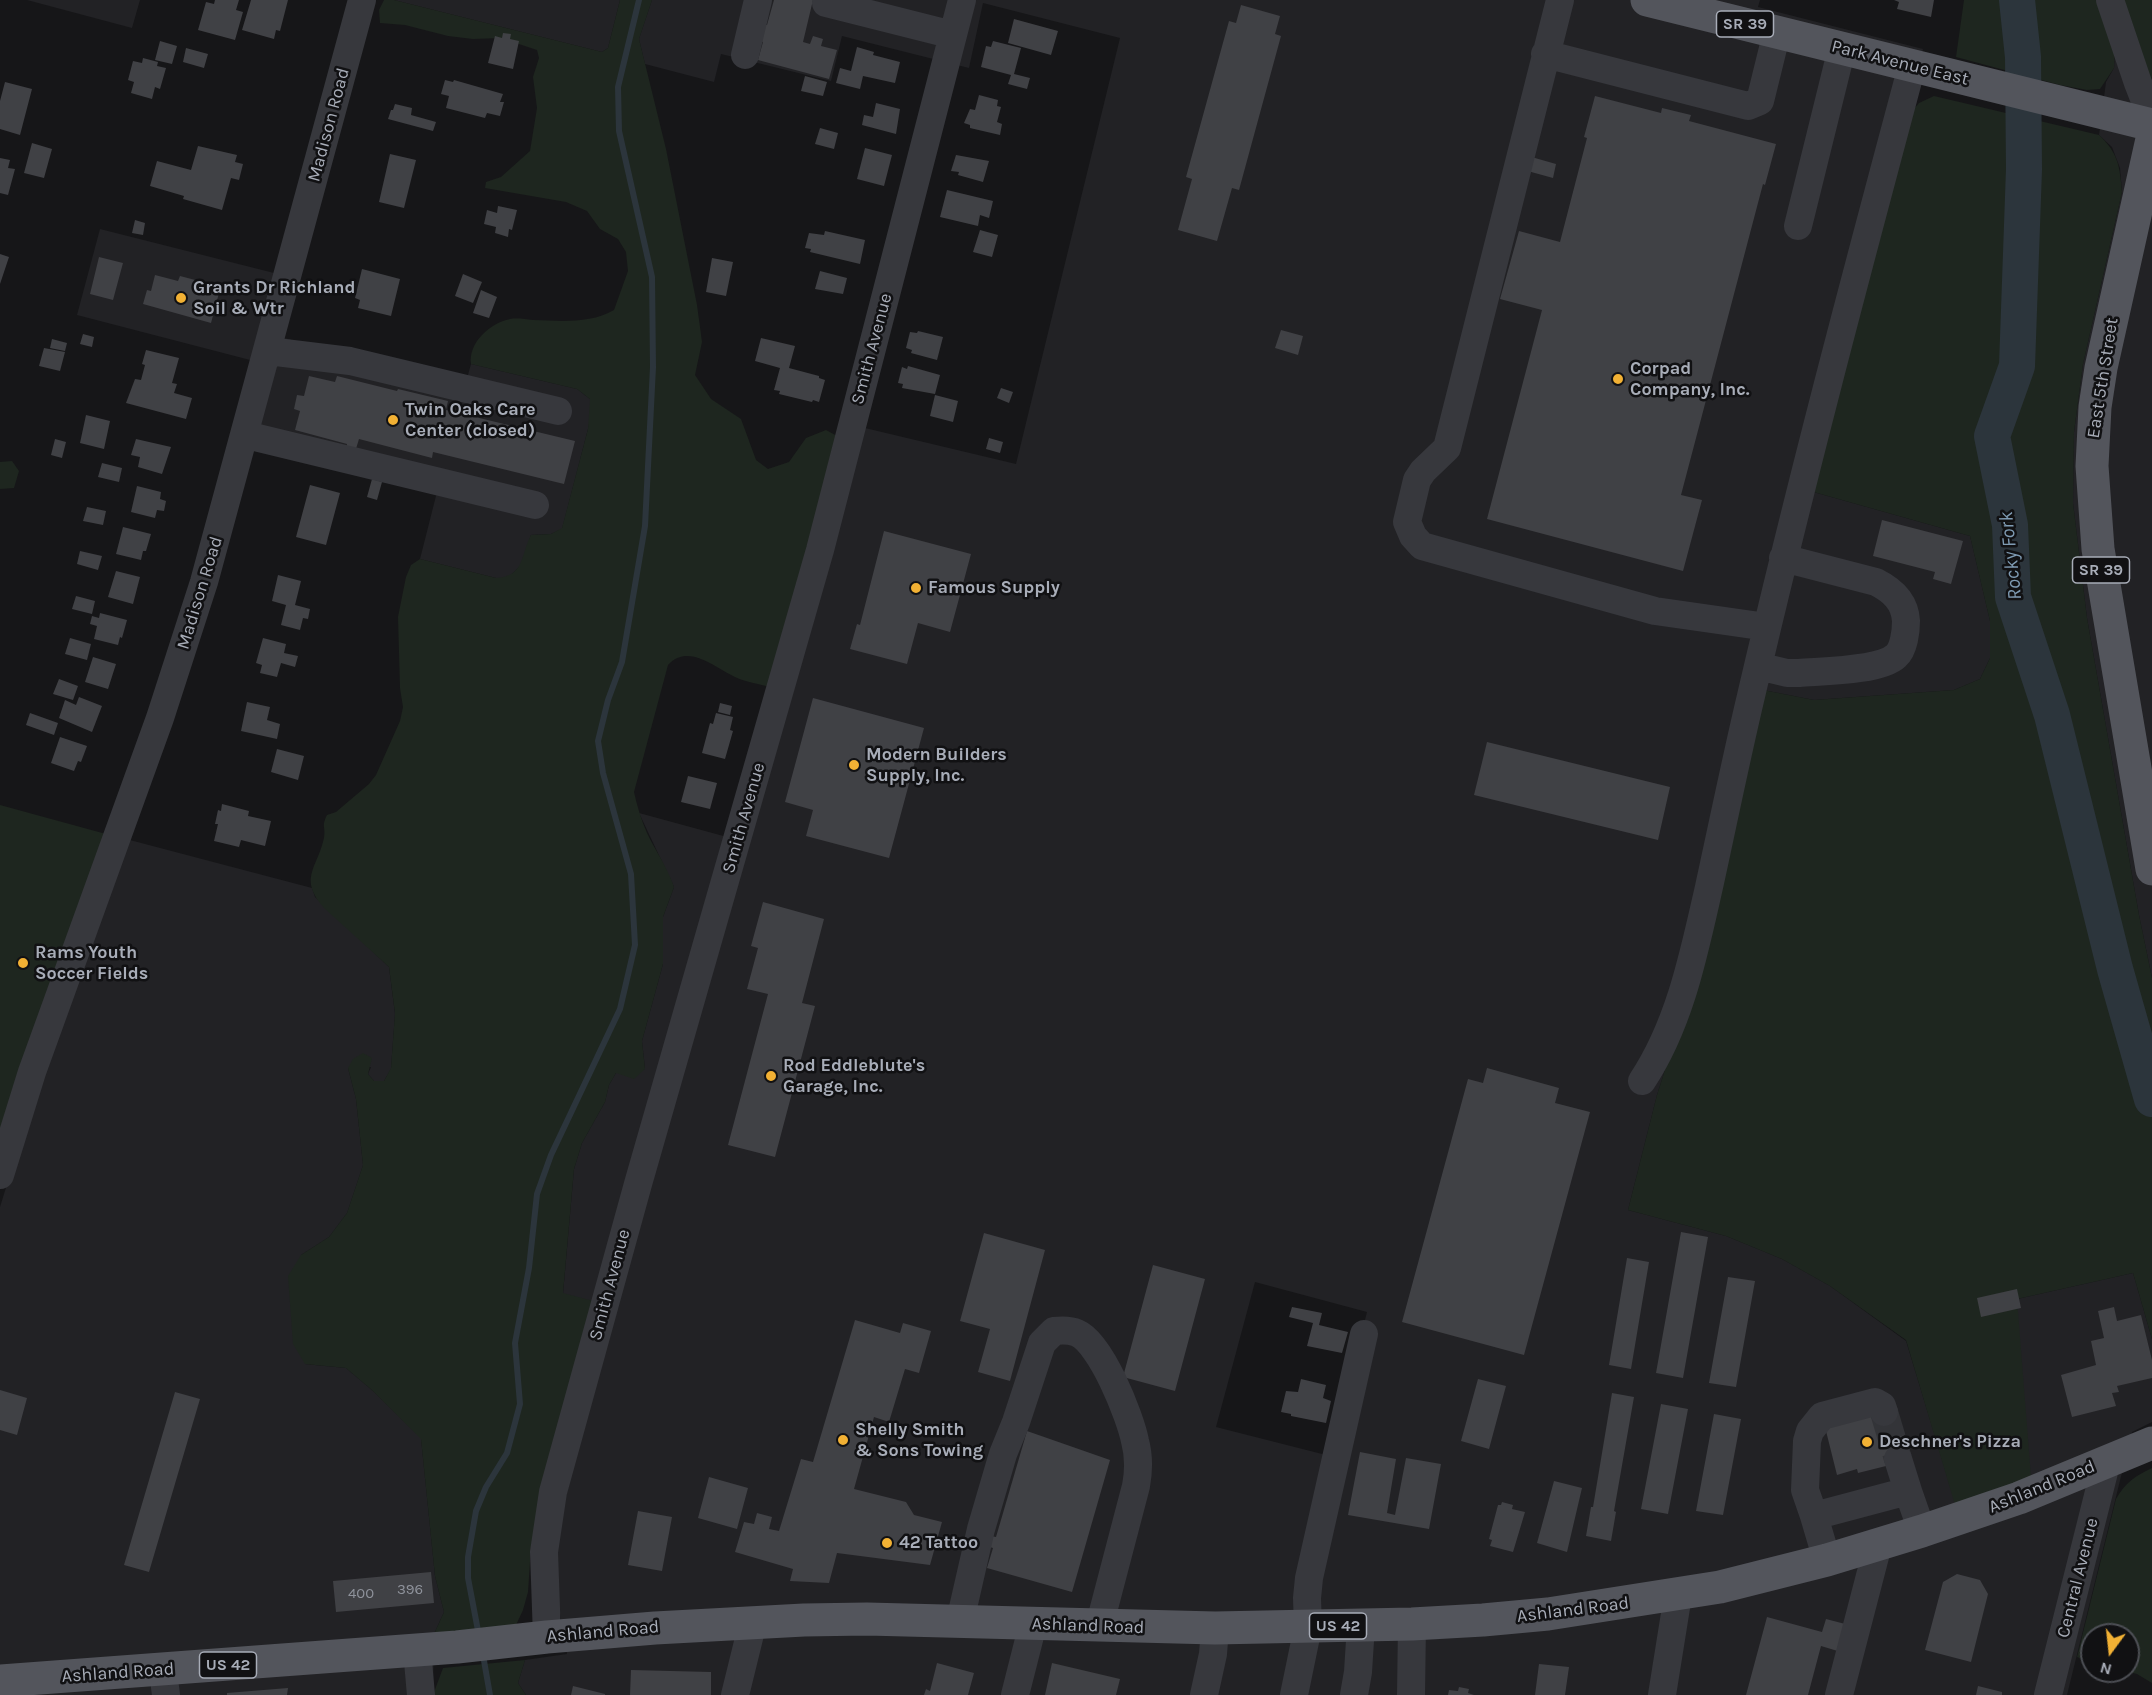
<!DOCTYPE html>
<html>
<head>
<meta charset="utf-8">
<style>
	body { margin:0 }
	#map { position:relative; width:2152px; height:1695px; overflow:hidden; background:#161618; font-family:Karla,sans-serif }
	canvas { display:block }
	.north { position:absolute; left:2080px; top:1623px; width:60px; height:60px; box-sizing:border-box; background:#111113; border:2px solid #4d4f55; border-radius:50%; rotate:195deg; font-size:16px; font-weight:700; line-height:24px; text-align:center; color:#a8adb8 }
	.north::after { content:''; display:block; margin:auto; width:21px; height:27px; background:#f2b134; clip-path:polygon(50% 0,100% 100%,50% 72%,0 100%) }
</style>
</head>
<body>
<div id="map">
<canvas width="2152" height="1695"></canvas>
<div class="north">N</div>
</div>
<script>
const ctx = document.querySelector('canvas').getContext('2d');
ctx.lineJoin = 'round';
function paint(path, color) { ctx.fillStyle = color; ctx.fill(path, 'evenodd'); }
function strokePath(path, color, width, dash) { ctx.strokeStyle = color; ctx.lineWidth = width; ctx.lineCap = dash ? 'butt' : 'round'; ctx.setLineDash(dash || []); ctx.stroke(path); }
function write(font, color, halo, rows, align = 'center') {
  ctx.font = font + ' Karla,sans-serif'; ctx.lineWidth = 5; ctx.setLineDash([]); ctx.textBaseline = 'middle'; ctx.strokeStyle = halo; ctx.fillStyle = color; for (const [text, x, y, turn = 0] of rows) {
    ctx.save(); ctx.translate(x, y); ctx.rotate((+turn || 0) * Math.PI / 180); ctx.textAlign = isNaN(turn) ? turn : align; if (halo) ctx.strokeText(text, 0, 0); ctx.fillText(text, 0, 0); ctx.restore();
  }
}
paint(new Path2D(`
	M27 0H140L132 28Z
	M394 0H620L608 48 602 52Z
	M652 0H1760L1758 7 1923 49 1810 491 1970 536 1990 621V658L1980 679 1954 690 1814 700 1763 690 1710 928 1657 1095 1628 1210 1726 1236 1782 1259 1830 1286 1906 1341 1956 1505 2017 1299 2133 1273 2152 1339V1422L2132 1432 2067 1695H526L518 1683 525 1660 567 1654 557 1596 556 1535 614 1307 563 1294 574 1169 582 1143 605 1102 609 1085 616 1073 645 1069 642 1041 663 964V917L674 887 639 813 727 837 865 428 1016 464 1120 38 983 3 969 68 842 36 831 81 721 54 714 82 645 64 639 39ZM1255 1282 1367 1312 1330 1456 1216 1427Z
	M2115 48 2152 83V978L2139 915 2087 618 2073 503 2074 432 2083 364 2122 192 2120 168 2112 147 2099 135 2106 82 2114 68Z
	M100 229 278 274 254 361 77 315Z
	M284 338 466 382 471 364 577 389 590 399 591 414 588 429 562 529 551 534 531 535 522 564 508 578H496L420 559 438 488 256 441Z
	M126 839 312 888 315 897 389 967 395 1014 391 1069 384 1081H374L368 1074 371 1067 348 1068 356 1099 363 1165 347 1213 329 1237 301 1255 305 1364 346 1368 373 1391 421 1438 435 1576 444 1612 434 1634 433 1695H0V1207L32 1103Z`), '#222225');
paint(new Path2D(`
	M384 0H394L602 52 608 48 620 0H652L639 39 666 149 697 305 702 342 695 375 711 399 741 419 756 460 768 469 789 462 806 438 826 430 837 436 771 687C759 684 745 682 735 677 714 667 688 643 668 665L634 792C637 806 641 819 647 833 656 852 667 866 674 887L663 917V964L642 1041 645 1069 634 1079 616 1073 609 1085 605 1102 582 1143 574 1169 563 1293 597 1302 531 1547 528 1592 523 1610 516 1625 434 1634 444 1612 435 1576 421 1439 373 1391 346 1368 305 1364 293 1344 288 1276 301 1255 329 1237 347 1213 363 1165 356 1099 348 1068 353 1059 363 1053 372 1058 368 1074 374 1081H384L391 1068 395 1013 389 967 324 908C298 878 317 869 324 838 326 827 321 827 327 815L336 812 369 784 376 775 400 721 403 707 400 688 398 617 406 577 411 565 420 559 496 578C525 576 520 556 531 535L551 534 562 528 588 429 590 399 577 389 471 364C468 343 490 323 510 319 517 318 525 319 533 320 560 321 590 324 614 310L628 271 626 252 618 239 600 229 587 211 566 202 485 188 486 182 501 177 530 151 537 108 533 77 539 58 537 50 501 38 473 39 448 36 405 25 380 23 379 10Z
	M1964 0H2099L2115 48 2114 68 2100 89 2087 90 2060 85 1956 57Z
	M2122 0H2152V83Z
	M1934 96 2099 135C2118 153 2120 166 2122 192L2083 364 2074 432 2073 503 2087 618 2139 915 2152 978V1339L2133 1273 2017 1299 2031 1477 1955 1505 1906 1340 1830 1286 1782 1259 1726 1236 1628 1210 1657 1095 1710 928 1763 690 1814 700 1954 690 1980 679 1990 658V621L1970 536 1810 491 1906 118 1919 103Z
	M12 461 19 471 14 488 0 489V462Z
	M0 805 106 834 0 1136Z
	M2152 1468V1683L2137 1674 2125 1671H2128V1635H2092V1662L2077 1657 2116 1499C2125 1483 2135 1476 2152 1468Z
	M525 1660 518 1683 526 1695H433L443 1668Z`), '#1e261f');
strokePath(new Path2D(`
	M479 1636 468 1578V1557L476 1511 486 1487 507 1453 520 1404 515 1343 529 1268 537 1194 551 1155 620 1009 635 945 631 874 603 773 598 741 608 700 622 662 645 526 653 367 652 277 619 131 618 87 639 0
	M483 1655 490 1695`), '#2c353c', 6);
strokePath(new Path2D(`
	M2017 0 2023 57 2024 169 2017 366 1992 436 2010 525 2013 597 2052 715 2115 969 2152 1099`), '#2c353c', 36);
paint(new Path2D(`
	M215 0H239L236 10 243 12 235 40 198 30 206 2 214 4Z
	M251 0H288L280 31 276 30 274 39 242 30Z
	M774 0H813L803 42 810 44 813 36 823 39 821 46 837 50 829 79 758 60 763 42 757 40 762 24 767 25Z
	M1894 0H1934L1931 17 1897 9 1899 2Z
	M1241 5 1280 16 1275 34 1281 36 1239 190 1232 188 1217 241 1178 230 1192 179 1186 177 1229 21 1236 23Z
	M1014 19 1058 31 1051 55 1008 43Z
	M503 33 511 34 510 39 519 41 513 69 488 63 495 36 502 38Z
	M160 41 177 46 172 64 155 60Z
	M993 41 1021 48 1014 74 1030 78 1027 89 1008 84 1011 75 981 67 986 46 991 47Z
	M857 47 874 52 873 55 900 62 895 83 863 76 860 89 836 83 840 68 851 71Z
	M186 48 208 54 204 68 183 62Z
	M143 58 158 62 157 66 166 68 160 89 155 87 152 99 131 93 134 82 128 80 133 61 142 63Z
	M805 76 827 82 823 96 801 91Z
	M445 80 453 82 454 80 503 94 500 102H504L500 116 487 113 485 118 446 108 449 96 441 94Z
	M5 82 32 89 20 135 0 129V101Z
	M979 95 998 100 997 106 1001 107 997 122 1002 124 1000 135 970 128V125L964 123 970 109 975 110Z
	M1595 96 1661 113 1662 108 1691 115 1689 121 1776 144 1765 185 1763 184 1681 495 1702 500 1683 571 1487 519 1542 310 1500 299 1519 231 1560 242 1587 138 1584 137Z
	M876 103 900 109 896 134 862 125 864 115 873 117Z
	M395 104 412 108 411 115 436 122 433 131 388 119 391 110H393Z
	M820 128 838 133 834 149 815 144Z
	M32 143 52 149 44 178 24 173Z
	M198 146 237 155 235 162 243 164 239 180 231 178 222 210 183 199 184 196 150 186 157 161 191 170Z
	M865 148 892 155 884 186 857 179Z
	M390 154 416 160 404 208 379 202Z
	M956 155 989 161 983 182 958 175 959 172 951 171Z
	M1528 156 1556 164 1553 178 1524 170Z
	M0 158 10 160 8 168 15 169 8 195 0 193Z
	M947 190 993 201 989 218 980 215 978 226 940 217Z
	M498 206 517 210 512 230 509 229 508 237 495 233 496 227 484 224 487 210 497 213Z
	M135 220 145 223 143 235 132 233Z
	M980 230 998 235 992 257 973 252Z
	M825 231 865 240 860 264 810 252 811 249 805 248 809 233 824 235Z
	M0 254 9 257 0 284Z
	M99 257 123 263 113 300 90 294Z
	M712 258 733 262 726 296 706 292Z
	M362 269 400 279 391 316 358 308 360 300 355 298Z
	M820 271 847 278 843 294 815 289Z
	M463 274 482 282 473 303 455 296Z
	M155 275 178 281 180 276 199 281 197 287 219 293 211 323 143 304 147 290 151 291Z
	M481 290 497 297 489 318 473 313Z
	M1281 330 1303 336 1298 355 1275 348Z
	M918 331 943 337 937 360 911 353 912 350 906 348 910 332 917 333Z
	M83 334 94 337 92 347 80 344Z
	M761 338 795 346 789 368 819 376V378L825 380 819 402 813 400 812 402 779 394 780 391 774 390 780 368 755 361Z
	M52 339 67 343 65 351 50 348Z
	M44 348 65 352 60 371 39 366Z
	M146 350 179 358 172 383 177 384 174 393 192 398 186 419 126 403 135 379 141 380 145 365 142 364Z
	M908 366 940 375 935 394 902 388 903 384 898 383 902 367 907 369Z
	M309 376 335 382 337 376 397 391 398 389 448 401 446 410 575 441 564 484 433 452 432 458 359 439 355 452 346 450 347 444 295 430 300 411 294 409 297 395 304 396Z
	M1001 388 1013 392 1009 403 997 398Z
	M935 395 958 401 953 422 930 416Z
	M86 415 110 421 104 449 80 443Z
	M989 438 1003 442 1000 453 986 449Z
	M55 439 66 442 62 458 51 455Z
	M136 439 171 447 162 474 138 467 140 457 131 455Z
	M102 463 122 468 119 482 98 477Z
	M372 479 382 482 377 500 367 497Z
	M310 485 340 493 326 545 296 537Z
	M137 486 161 492 160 499 166 501 164 511 157 510 155 518 131 512Z
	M87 507 106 511 103 525 83 521Z
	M1882 520 1963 541 1951 584 1933 579 1935 572 1873 556Z
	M123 527 151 534 146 551H143L141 560 116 554Z
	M884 531 971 554 950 632 918 623 907 664 850 649 857 624 860 625Z
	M80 551 102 556 98 570 77 564Z
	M116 571 140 577 133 604 108 597Z
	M278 575 301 581 295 605 310 609 308 619 303 618 300 630 281 625 286 605 272 601Z
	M76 596 95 601 92 614 72 609Z
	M100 613 127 620 122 638 120 637 118 645 94 639 97 626 90 624 92 616 99 618Z
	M70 638 91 644 87 660 65 654Z
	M263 638 286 644 284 653 298 656 295 667 281 663 277 677 260 673 262 665 256 663Z
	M93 657 116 664 108 689 85 682Z
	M59 679 78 686 73 700 53 694Z
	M79 697 102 706 92 732 59 718 65 700 76 705Z
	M813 698 924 728 889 858 806 836 813 810 785 802Z
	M247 702 270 707 267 720 280 724 277 739 241 731Z
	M720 703 732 706 730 715 718 712Z
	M30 713 58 723 54 735 26 725Z
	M716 713 733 717 730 730 733 731 725 759 702 753 710 723 713 724Z
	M60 737 87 746 81 762 78 761 74 771 51 763Z
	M1487 742 1670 787 1658 840 1474 795Z
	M277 749 304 756 298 780 271 772Z
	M688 776 717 783 710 809 681 802Z
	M222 804 249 811 248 816 271 821 265 846 241 840 239 847 214 841 218 824H215L218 810 221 811Z
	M763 902 824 919 802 1003 815 1006 775 1157 728 1145 768 994 747 989 758 948 751 946Z
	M1487 1068 1559 1088 1555 1103 1590 1112 1524 1355 1402 1322 1468 1079 1483 1083Z
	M1681 1232 1708 1237 1683 1378 1656 1373Z
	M984 1233 1045 1250 1010 1381 978 1372 990 1329 960 1321Z
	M1627 1258 1649 1262 1631 1369 1609 1365Z
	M1153 1265 1205 1279 1175 1391 1123 1377Z
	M1728 1277 1755 1281 1736 1387 1709 1383Z
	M2017 1289 2021 1308 1981 1317 1977 1298Z
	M1292 1307 1322 1313 1319 1325 1348 1332 1342 1353 1307 1346 1313 1323 1289 1317Z
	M2114 1307 2117 1321 2141 1315 2152 1360V1378L2117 1386 2119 1392 2112 1393 2116 1406 2072 1417 2061 1375 2096 1365 2091 1341 2104 1338 2098 1311Z
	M855 1320 900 1333 903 1323 931 1331 919 1373 905 1369 889 1422 874 1417 854 1489 906 1502 914 1515 942 1522 930 1565 837 1553 829 1583 790 1581 793 1569 735 1552 744 1522 754 1524 757 1513 772 1517 769 1529 779 1531 801 1459 813 1462Z
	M1301 1379 1326 1385 1323 1398 1331 1401 1326 1423 1291 1416V1414L1281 1412 1286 1391 1298 1392Z
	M1478 1379 1506 1386 1489 1449 1461 1441Z
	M0 1390 27 1398 17 1435 0 1430Z
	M175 1392 200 1399 149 1572 124 1565Z
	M1612 1393 1634 1397 1614 1511 1616 1512 1611 1541 1586 1536 1591 1507H1593Z
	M1661 1404 1688 1409 1668 1514 1641 1509Z
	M1897 1409 1909 1456 1890 1465 1858 1473 1857 1469 1837 1475 1825 1427Z
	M1714 1414 1741 1419 1723 1515 1696 1511Z
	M1027 1431 1110 1460 1072 1592 987 1568 993 1548 983 1545 986 1535 996 1537Z
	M1360 1452 1396 1459 1387 1513 1395 1515 1406 1458 1441 1464 1429 1529 1348 1515Z
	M709 1477 748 1488 737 1529 698 1518Z
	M1554 1481 1582 1488 1567 1552 1537 1543Z
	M1502 1502 1513 1505 1512 1509 1525 1512 1513 1552 1490 1546 1492 1540 1489 1539 1498 1505H1501Z
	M638 1511 672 1517 662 1571 628 1565Z
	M431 1572 434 1603 336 1612 333 1581Z
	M1957 1574 1980 1580 1988 1594 1971 1662 1925 1650 1943 1582Z
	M1767 1617 1822 1632 1826 1619 1849 1625 1841 1652 1821 1646 1808 1695H1746Z
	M937 1663 974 1673 968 1695H924L926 1689 930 1691Z
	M1052 1663 1120 1679 1116 1695H1045Z
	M1539 1664 1569 1667 1565 1695H1535Z
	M631 1670 711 1672V1695H630Z
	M573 1686 605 1694V1695H571Z
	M1978 1686 2002 1692V1695H1976Z
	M1459 1687 1469 1689 1468 1693 1474 1695H1448L1449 1690 1458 1691Z
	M288 1688 287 1695H227V1693Z`), '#404145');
strokePath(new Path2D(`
	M1884 1412 1898 1459`), '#333438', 28, [28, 14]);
strokePath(new Path2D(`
	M1560 0 1447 448 1423 471 1417 480 1407 522 1413 536 1422 546 1655 611 1767 627
	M2110 0 2138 83 2152 119
	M826 3 953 35
	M1545 54 1748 106 1760 101 1777 32
	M745 55 758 0
	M1798 226 1842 48
	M268 351 350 361 558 411
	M246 435 535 505
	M1758 666 1787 673H1799C1822 671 1880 671 1896 656 1904 649 1906 631 1906 621 1905 601 1892 590 1876 582L1783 558
	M1642 1081C1680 1024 1694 953 1709 887 1723 823 1736 759 1751 696 1800 485 1856 275 1912 66
	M0 1175 32 1072 160 718 204 582 362 0
	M1898 1459 1908 1491
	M1814 1516 1805 1490 1807 1441 1810 1431 1822 1416 1875 1402 1882 1406 1884 1412
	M1827 1560 1814 1516 1908 1491 1922 1531
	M960 1621 981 1529 1003 1454 1016 1422 1042 1343 1054 1331C1062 1330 1070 1330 1077 1333 1101 1343 1130 1416 1135 1441 1139 1456 1139 1470 1136 1486L1099 1627
	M547 1637 544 1552 553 1492 638 1184 820 550 962 0
	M417 1650 421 1695
	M163 1671 166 1695
	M735 1695 753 1622
	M1015 1695 1033 1624
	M1204 1695 1213 1654 1215 1628
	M1294 1695 1308 1627 1307 1598 1309 1578 1364 1334
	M1354 1695 1358 1672 1361 1625
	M1411 1695 1412 1624
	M1662 1695 1678 1595
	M1839 1695 1878 1545
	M2048 1695 2107 1460`), '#37383d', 28);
strokePath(new Path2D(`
	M1647 0 2152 125
	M2152 139 2101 368 2095 407 2092 466 2098 549 2152 869
	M0 1681 457 1647 547 1637 655 1628 804 1620 867 1619 1215 1628 1412 1624 1483 1620 1548 1614 1720 1587 1827 1560 1922 1531 2019 1498 2152 1443`), '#53555c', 33);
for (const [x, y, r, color] of [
	[181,298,6,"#f2b134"],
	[1618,379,6,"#f2b134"],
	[393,420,6,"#f2b134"],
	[916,588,6,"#f2b134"],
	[854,765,6,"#f2b134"],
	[23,963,6,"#f2b134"],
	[771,1076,6,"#f2b134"],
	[843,1440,6,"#f2b134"],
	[1867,1442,6,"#f2b134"],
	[887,1543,6,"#f2b134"]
]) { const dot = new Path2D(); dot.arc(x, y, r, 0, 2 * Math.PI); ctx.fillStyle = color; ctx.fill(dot); strokePath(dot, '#111113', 2); }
write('15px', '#8e929b', null, [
	["396",410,1590],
	["400",361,1594]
]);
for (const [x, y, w] of [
	[1745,24,57],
	[2101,570,57],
	[1338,1626,57],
	[228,1665,57]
]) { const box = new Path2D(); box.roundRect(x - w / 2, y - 13, w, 26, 4.5); ctx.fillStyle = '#111113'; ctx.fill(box); strokePath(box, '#a8adb8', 1.5); }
write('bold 16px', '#a8adb8', null, [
	["SR 39",1745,24],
	["SR 39",2101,570],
	["US 42",1338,1626],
	["US 42",228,1665]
]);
write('18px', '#a8adb8', '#111113', [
	["Park Avenue East",1900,63,14],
	["Madison Road",329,125,-75],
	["Smith Avenue",872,349,-75],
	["East 5th Street",2103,378,-81],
	["Madison Road",200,593,-73],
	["Smith Avenue",744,818,-74],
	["Smith Avenue",610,1285,-75],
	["Ashland Road",2042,1487,-22],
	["Central Avenue",2078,1578,-76],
	["Ashland Road",1573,1610,-7],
	["Ashland Road",1088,1626,2],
	["Ashland Road",603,1632,-5],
	["Ashland Road",118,1673,-4]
]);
write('bold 18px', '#a8adb8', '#111113', [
	["Grants Dr Richland",193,288],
	["Soil & Wtr",193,309],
	["Corpad",1630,369],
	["Company, Inc.",1630,390],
	["Twin Oaks Care",405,410],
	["Center (closed)",405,431],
	["Famous Supply",928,588],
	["Modern Builders",866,755],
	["Supply, Inc.",866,776],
	["Rams Youth",35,953],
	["Soccer Fields",35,974],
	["Rod Eddleblute's",783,1066],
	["Garage, Inc.",783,1087],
	["Shelly Smith",855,1430],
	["& Sons Towing",855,1451],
	["Deschner's Pizza",1879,1442],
	["42 Tattoo",899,1543]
], 'left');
write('italic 20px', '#7f9bb3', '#111113', [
	["Rocky Fork",2011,556,-96]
]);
</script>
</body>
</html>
